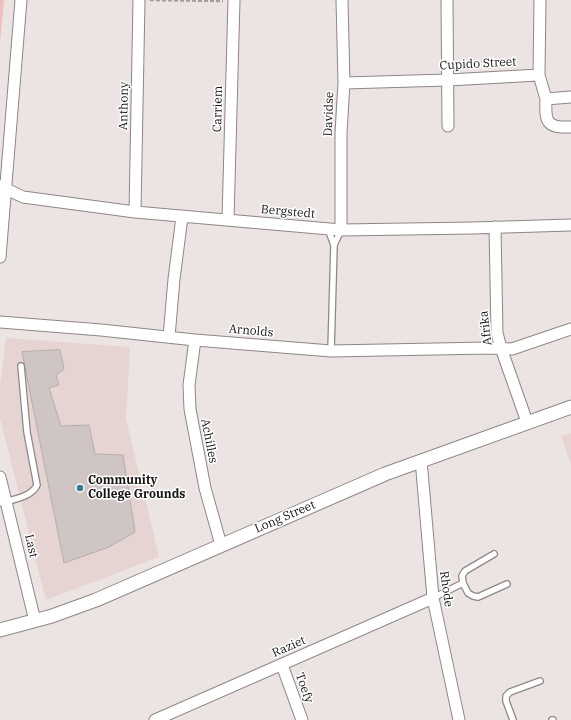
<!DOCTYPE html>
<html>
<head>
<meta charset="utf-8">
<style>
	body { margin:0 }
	canvas { display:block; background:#ece3e3 }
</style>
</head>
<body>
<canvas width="571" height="720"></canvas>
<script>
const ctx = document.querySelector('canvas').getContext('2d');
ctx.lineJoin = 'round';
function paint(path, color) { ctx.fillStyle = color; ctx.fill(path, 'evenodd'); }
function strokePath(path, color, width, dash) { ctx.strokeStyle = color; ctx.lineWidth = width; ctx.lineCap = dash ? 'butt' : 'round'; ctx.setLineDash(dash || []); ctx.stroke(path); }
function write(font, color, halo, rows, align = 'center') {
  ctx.font = font + ' "IBM Plex Serif",serif'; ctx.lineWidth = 3; ctx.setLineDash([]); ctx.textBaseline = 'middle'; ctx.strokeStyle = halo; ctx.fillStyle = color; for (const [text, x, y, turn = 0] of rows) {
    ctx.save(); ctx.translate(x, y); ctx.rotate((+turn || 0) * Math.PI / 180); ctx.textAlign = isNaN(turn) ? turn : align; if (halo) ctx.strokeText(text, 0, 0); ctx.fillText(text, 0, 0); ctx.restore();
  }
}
paint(new Path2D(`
	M6 338 130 347 126 419 159 557 46 600 0 418V387Z
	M571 433V464L561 436Z`), '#e6d4d3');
paint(new Path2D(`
	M0 0H4L0 44Z`), '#f0bebd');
const building = new Path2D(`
	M60 350 64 369 56 375 59 385 49 388 61 426 89 425 95 454 123 455 135 532 109 547 64 563 22 352Z`);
paint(building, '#cfc5c5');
strokePath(building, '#b6adac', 1);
const service = new Path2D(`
	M328 229 334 245
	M331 351 334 245 341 230
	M0 503C12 500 32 497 37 485L27 432 21 366
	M494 554 465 571 462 576 463 583 468 593 473 596 478 597 507 584
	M433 598 463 583
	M513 720 506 701V696L510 692 540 681
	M552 720H553`);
const minor = new Path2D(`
	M447 0 448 126
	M539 75 546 99
	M344 83 448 80 539 75 540 0
	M571 97 546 99C545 122 546 128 571 127
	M0 186 23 197 135 212 341 230 473 228 571 225
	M135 212 139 0
	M228 219 234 0
	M495 227 497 333 501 348 527 422
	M341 230V133L344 83 342 0
	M0 257 21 0
	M0 322 101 330 195 340 331 351 488 348 512 349 571 329
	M169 337 174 279 182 217
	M195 340 189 385 190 409 205 488 221 545
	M421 460 433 598 459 720
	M0 477 35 621
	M282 665 302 720
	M155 720 433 598`);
const tertiary = new Path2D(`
	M0 630 52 616 96 600 385 474 571 407`);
strokePath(service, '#8f8686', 8);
strokePath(minor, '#8f8686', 13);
strokePath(tertiary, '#8f8686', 15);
strokePath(new Path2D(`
	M150 0 223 1`), '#a49d9d', 2.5, [4, 2]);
strokePath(service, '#fff', 5.5);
strokePath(minor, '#fff', 11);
strokePath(tertiary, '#fff', 13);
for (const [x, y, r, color] of [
	[80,488,4,"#367c89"]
]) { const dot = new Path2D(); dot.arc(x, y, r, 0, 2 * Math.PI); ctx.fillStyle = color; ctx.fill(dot); strokePath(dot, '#fff', 1.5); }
write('12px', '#161312', '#fff', [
	["Cupido Street",478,64,-3],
	["Anthony",124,106,-89],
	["Carriem",218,109,-89],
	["Davidse",329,114,-88],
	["Bergstedt",288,212,5],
	["Afrika",486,328,-97],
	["Arnolds",251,331,5],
	["Achilles",209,441,79],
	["Long Street",285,517,-23],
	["Last",31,546,77],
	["Rhode",446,589,82],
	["Raziet",289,647,-24],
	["Toefy",304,688,70]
]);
write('bold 12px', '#161312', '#fff', [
	["Community",88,481],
	["College Grounds",88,495]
], 'left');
</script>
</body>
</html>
